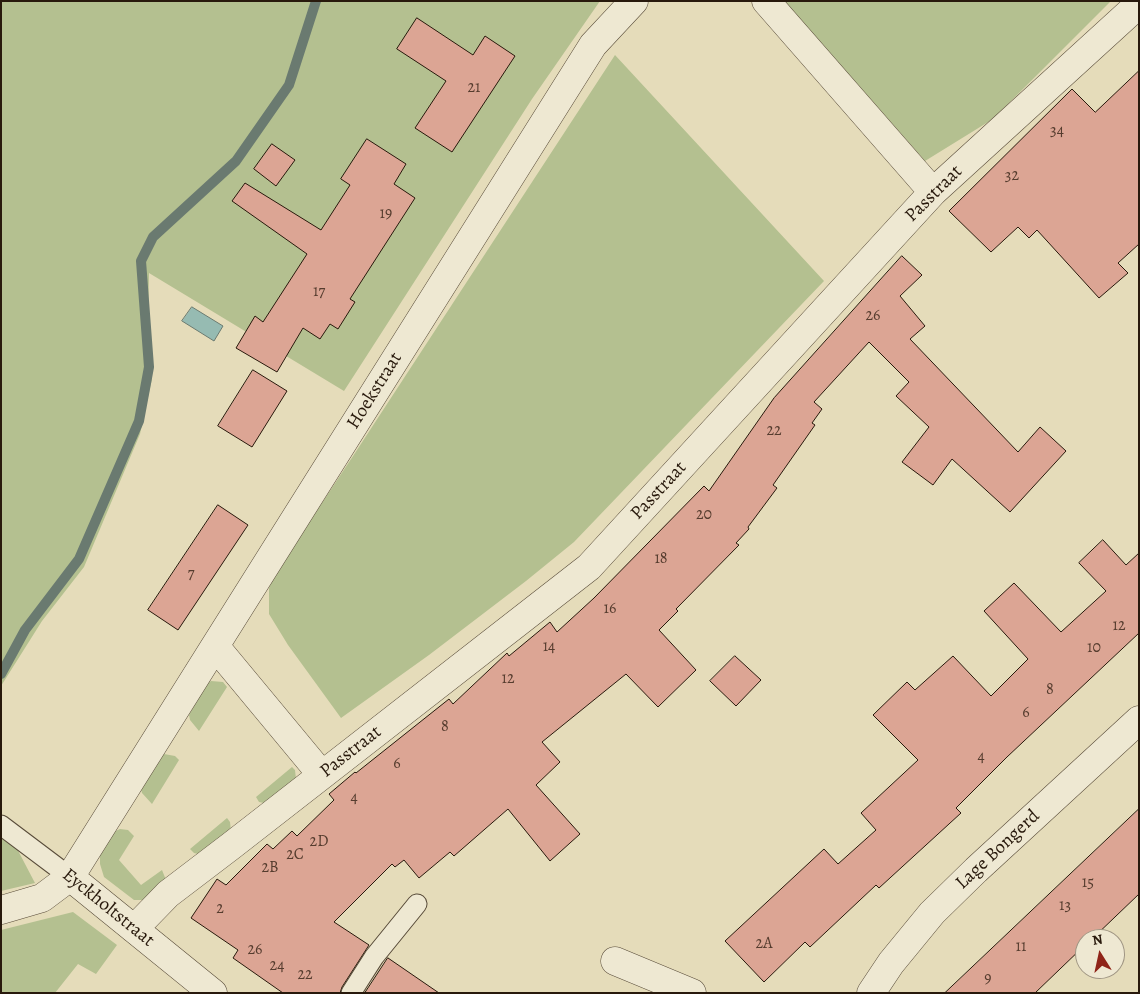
<!DOCTYPE html>
<html>
<head>
<meta charset="utf-8">
<style>
	body { margin:0 }
	#map { position:relative; width:1140px; height:994px; overflow:hidden; background:#e5dcba; font-family:Alegreya,serif }
	canvas { display:block }
	.frame { position:absolute; inset:0; border:2px solid #28190c; pointer-events:none }
	.north { position:absolute; left:1075px; top:929px; width:50px; height:50px; box-sizing:border-box; background:#eee8d2; border:1px solid #9f9583; border-radius:50%; rotate:350deg; font-size:14px; font-weight:700; line-height:20px; text-align:center; color:#28190c }
	.north::after { content:''; display:block; margin:auto; width:18px; height:22px; background:#8f2418; clip-path:polygon(50% 0,100% 100%,50% 72%,0 100%) }
</style>
</head>
<body>
<div id="map">
<canvas width="1140" height="994"></canvas>
<div class="frame"></div>
<div class="north">N</div>
</div>
<script>
const ctx = document.querySelector('canvas').getContext('2d');
ctx.lineJoin = 'round';
function paint(path, color) { ctx.fillStyle = color; ctx.fill(path, 'evenodd'); }
function strokePath(path, color, width, dash) { ctx.strokeStyle = color; ctx.lineWidth = width; ctx.lineCap = dash ? 'butt' : 'round'; ctx.setLineDash(dash || []); ctx.stroke(path); }
function write(font, color, halo, rows, align = 'center') {
  ctx.font = font + ' Alegreya,serif'; ctx.lineWidth = 4; ctx.setLineDash([]); ctx.textBaseline = 'middle'; ctx.strokeStyle = halo; ctx.fillStyle = color; for (const [text, x, y, turn = 0] of rows) {
    ctx.save(); ctx.translate(x, y); ctx.rotate((+turn || 0) * Math.PI / 180); ctx.textAlign = isNaN(turn) ? turn : align; if (halo) ctx.strokeText(text, 0, 0); ctx.fillText(text, 0, 0); ctx.restore();
  }
}
paint(new Path2D(`
	M1 1H600L532 99 344 391 149 273 148 326 152 379 140 434 84 567 42 621 1 686Z
	M784 1H1111L993 119 925 161Z
	M615 55 824 281 574 542 526 581 429 655 341 718 288 645 269 614V588L275 574 355 453Z
	M211 681 223 682 227 687 199 731 190 720 189 715 206 684Z
	M164 754 175 756 179 760 152 804 142 793 141 789Z
	M292 767 295 770 296 779 264 803 259 802 256 797Z
	M227 818 230 822 231 831 198 854 194 853 190 849Z
	M120 829 128 830 134 836 119 860 141 885 162 870 166 880 144 900H134L104 877 100 864V853L111 833Z
	M1 832 13 841 35 883 1 891Z
	M73 912 117 945 96 974 78 964 55 993H1V930Z`), '#b4c090');
const water = new Path2D(`
	M192 307 223 326 214 341 182 321Z`);
paint(water, '#96bbb2');
strokePath(water, '#6a7a70', 1);
strokePath(new Path2D(`
	M1 674 25 630 79 559 139 421 149 367 141 261 153 237 236 161 289 85 316 1`), '#6a7a70', 10);
const building = new Path2D(`
	M417 18 473 55 485 36 515 56 452 152 415 128 446 81 397 49Z
	M1139 71V244L1118 263 1128 273 1099 298 1037 230 1029 238 1018 227 991 252 949 211 1072 89 1095 112Z
	M367 139 406 164 394 184 415 198 350 299 355 302 338 329 330 324 320 339 303 328 277 372 236 348 255 316 263 322 307 254 232 201 245 183 321 230 350 185 341 179Z
	M272 144 295 160 276 186 254 169Z
	M902 256 922 275 900 296 925 326 910 339 1018 452 1040 427 1066 451 1010 512 952 459 933 485 902 462 929 427 896 396 909 382 869 342 814 402 822 409 812 423 815 425 773 485 777 488 748 527 749 529 736 543 739 545 676 609 678 611 659 630 696 670 658 707 626 674 542 742 560 762 536 785 580 834 550 861 508 809 454 856 450 852 419 878 404 860 395 867 392 864 334 922 369 945 342 987 340 993H283L233 958 238 950 191 918 217 879 226 885 267 844 273 849 292 831 297 836 334 800 329 794 355 772 356 773 449 699 453 704 507 653 509 656 550 622 557 632 594 598 704 486 709 491 774 398Z
	M253 370 287 391 252 447 218 426Z
	M218 505 248 525 178 630 148 610Z
	M1103 540 1126 565 1139 553V633L1007 757 956 808 961 813 879 888 876 885 810 947 805 942 764 982 725 941 824 849 838 864 876 830 861 813 918 760 873 715 907 682 915 690 953 656 991 696 1028 659 984 611 1014 583 1061 632 1106 591 1079 563Z
	M735 656 761 680 736 706 710 681Z
	M1139 809V894L1092 939H1085V945L1035 993H945Z
	M388 958 439 993H365Z`);
paint(building, '#dca594');
strokePath(building, '#28190c', 1);
const service = new Path2D(`
	M1 825 70 877
	M351 993 374 957 417 904`);
const minor = new Path2D(`
	M766 1 933 192
	M322 775 215 646 593 45 634 1
	M70 877 213 993
	M1 910 42 898 70 877 215 646
	M134 929 168 894 231 846 589 567 933 192 1139 4
	M615 961 692 993
	M871 993 891 963 932 913 976 870 1139 720`);
strokePath(service, '#574a38', 21);
strokePath(minor, '#574a38', 29);
strokePath(service, '#eee8d2', 19);
strokePath(minor, '#eee8d2', 28);
write('16px', '#553c2e', null, [
	["21",474,88],
	["34",1057,131],
	["32",1012,176],
	["19",386,214],
	["17",319,292],
	["26",873,316],
	["22",774,431],
	["20",704,515],
	["18",661,559],
	["7",191,574],
	["16",610,609],
	["12",1119,626],
	["14",549,647],
	["10",1094,648],
	["12",508,679],
	["8",1050,690],
	["6",1026,713],
	["8",445,727],
	["4",981,757],
	["6",397,764],
	["4",354,798],
	["2D",319,842],
	["2C",295,855],
	["2B",270,868],
	["15",1088,883],
	["13",1065,906],
	["2",220,909],
	["2A",764,944],
	["11",1021,947],
	["26",255,950],
	["24",277,966],
	["22",305,975],
	["9",988,979]
]);
write('19px', '#28190c', '#eee8d2', [
	["Passtraat",934,194,-45],
	["Hoekstraat",375,391,-58],
	["Passtraat",659,491,-47],
	["Passtraat",351,752,-38],
	["Lage Bongerd",998,850,-43],
	["Eyckholtstraat",108,908,39]
]);
</script>
</body>
</html>
